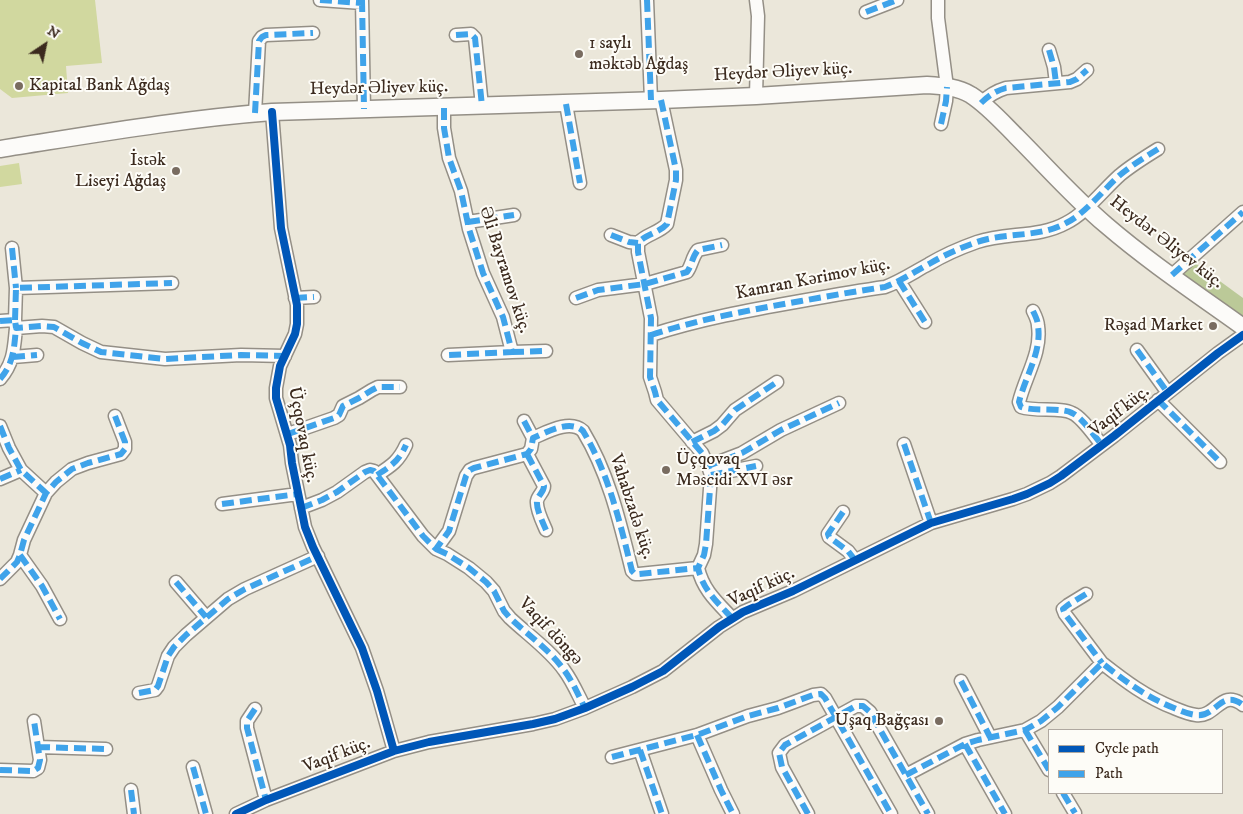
<!DOCTYPE html>
<html>
<head>
<meta charset="utf-8">
<style>
	body { margin:0 }
	#map { position:relative; width:1243px; height:814px; overflow:hidden; background:#ebe7da; font-family:"IM FELL DW Pica",serif }
	canvas { display:block }
	.legend { position:absolute; left:1048px; top:729px; width:175px; height:65px; box-sizing:border-box; background:#fdfcf7; border:1px solid #afa8a0; margin:0; padding:6px 9px; list-style:none; font-size:15px; color:#3b2a1e }
	.legend li { display:flex; align-items:center; gap:10px; height:25px }
	.legend b { width:25px; border:1px solid #afa8a0 }
	.north { position:absolute; left:20px; top:20px; width:50px; height:50px; -webkit-text-stroke:4px #fdfcf7; paint-order:stroke; rotate:34deg; font-size:14px; font-weight:700; line-height:20px; text-align:center; color:#3b2a1e }
	.north::after { content:''; display:block; margin:auto; width:18px; height:22px; background:#3b2a1e; clip-path:polygon(50% 0,100% 100%,50% 72%,0 100%) }
</style>
</head>
<body>
<div id="map">
<canvas width="1243" height="814"></canvas>
<ul class="legend">
<li><b style="height:6px;background:#0057b8"></b>Cycle path</li>
<li><b style="height:6px;background:#3fa3ea"></b>Path</li>
</ul>
<div class="north">N</div>
</div>
<script>
const ctx = document.querySelector('canvas').getContext('2d');
ctx.lineJoin = 'round';
function paint(path, color) { ctx.fillStyle = color; ctx.fill(path, 'evenodd'); }
function strokePath(path, color, width, dash) { ctx.strokeStyle = color; ctx.lineWidth = width; ctx.lineCap = dash ? 'butt' : 'round'; ctx.setLineDash(dash || []); ctx.stroke(path); }
function write(font, color, halo, rows, align = 'center') {
  ctx.font = font + ' "IM FELL DW Pica",serif'; ctx.lineWidth = 4; ctx.setLineDash([]); ctx.textBaseline = 'middle'; ctx.strokeStyle = halo; ctx.fillStyle = color; for (const [text, x, y, turn = 0] of rows) {
    ctx.save(); ctx.translate(x, y); ctx.rotate((+turn || 0) * Math.PI / 180); ctx.textAlign = isNaN(turn) ? turn : align; if (halo) ctx.strokeText(text, 0, 0); ctx.fillText(text, 0, 0); ctx.restore();
  }
}
paint(new Path2D(`
	M0 0H95L102 63 66 66 68 93 12 98 0 89Z
	M19 163 22 184 0 187V166Z`), '#d1d89f');
paint(new Path2D(`
	M1195 263 1243 298V321L1181 275Z`), '#bbc998');
const minor = new Path2D(`
	M320 0 362 3
	M362 0 364 109
	M647 0 651 100
	M756 0 758 16 756 96
	M938 0V18L947 87 946 101 941 124
	M866 12 897 0
	M456 35 471 34 475 38 482 106
	M1049 50 1054 67 1056 83
	M661 100 676 170V180L667 224C659 233 646 234 638 243V252L651 318 650 377 655 392 657 400 702 453 708 466 711 475 706 544 704 555 698 568C703 590 717 602 732 618
	M981 103C989 95 996 91 1006 88L1070 82 1077 79 1087 70
	M566 104 580 183
	M444 108V128L449 158 461 191 469 229 483 273 503 317 512 352 448 355
	M272 112 281 228 297 305V324L295 334 280 366 276 388V398L290 445 292 463 305 527 313 547 362 648 377 691 394 751
	M255 113 259 41 262 37 266 35 313 33
	M468 222 514 215
	M611 235 629 242 638 243
	M12 248 16 288
	M1172 275 1243 212
	M899 281 925 322
	M295 298 314 297
	M576 298 598 290 645 284 687 272C692 265 692 257 698 250L722 245
	M1033 311C1035 315 1038 321 1038 326 1042 352 1025 377 1019 402L1021 407C1036 412 1061 407 1072 413 1082 417 1095 437 1102 445
	M15 320 16 288 172 283
	M0 321 15 320 16 328 42 326 54 327 82 343 101 352 165 359 241 355 285 356
	M651 335C700 319 750 310 801 301 829 296 857 291 885 287 901 281 914 272 929 264 944 255 960 248 977 242 1006 232 1039 238 1066 223 1085 214 1104 189 1120 175 1132 165 1145 157 1158 149
	M1137 350 1168 393
	M512 352 546 351
	M13 357 37 355
	M0 379C14 363 14 348 16 328
	M1158 400 1220 462
	M524 421 533 438
	M0 426 9 448 21 470 46 493
	M288 434 334 418 339 415 343 406 359 398 372 390 378 387H400
	M692 442 714 431 722 425 735 410 777 382
	M904 444 931 523
	M527 454 544 486C544 492 538 495 537 501 536 509 543 523 546 530
	M708 466 742 453 781 430 839 403
	M377 475C391 466 399 461 406 445
	M711 475 756 466
	M0 479 21 470
	M222 504 298 494
	M301 508 322 500 337 492 365 472 370 470 374 471 423 536 436 549 449 531 466 476 470 470 474 468 527 454 531 449 533 438C547 432 570 419 583 431 609 474 620 523 632 571L635 574H639L698 568
	M843 512 828 534 829 537 848 551 855 560
	M436 549 447 554 469 568 486 582 494 591 504 611 510 618C528 635 550 650 564 670 573 682 578 695 585 708
	M20 555 42 586 60 619
	M0 579 17 562 20 555 24 540 46 493 56 482 72 469 88 463 121 454 125 449V442L115 416
	M176 582 206 617
	M1086 594 1068 605 1063 609 1065 614 1102 663
	M961 681 990 737
	M139 693 155 690 158 686 168 656 174 647 186 635 228 599 245 589 318 556
	M255 709 247 721V728L266 800
	M1025 730 1049 770
	M697 735 721 790 733 814
	M965 744 1005 814
	M38 747 106 749
	M640 750 662 814
	M612 757 697 735 748 716 778 708 813 695 821 694 825 698 891 814
	M193 767 206 814
	M0 770 33 771 38 768 40 760 34 721
	M906 775 965 744 978 740 1025 730 1041 721 1058 707 1102 663C1125 681 1146 697 1174 708 1181 711 1188 714 1196 715 1216 718 1221 688 1243 705
	M131 790 134 814
	M1063 793 1075 813
	M236 814 266 800 394 751 429 742 533 724 555 719 585 708 632 687 663 671 719 627 743 612 793 591 931 523 1013 499 1027 494 1050 483 1061 476 1114 436 1218 353 1243 335
	M808 814 782 767 779 753 785 745 856 706H863L870 712 928 814`);
const major = new Path2D(`
	M0 149C90 135 180 119 272 112L661 100 756 96 927 85C943 86 958 87 971 95 988 106 1002 122 1016 136 1046 166 1074 198 1106 225 1149 262 1197 294 1243 327`);
strokePath(minor, '#948f86', 15);
strokePath(major, '#948f86', 19);
strokePath(minor, '#fcfbf9', 12);
strokePath(major, '#fcfbf9', 16);
strokePath(new Path2D(`
	M320 0 362 3
	M362 0 364 109
	M647 0 651 100
	M866 12 897 0
	M456 35 471 34 475 38 482 106
	M1049 50 1054 67 1056 83
	M661 100 676 170V180L667 224C659 233 646 234 638 243V252L651 318 650 377 655 392 657 400 702 453 708 466 711 475 706 544 704 555 698 568C703 590 717 602 732 618
	M981 103C989 95 996 91 1006 88L1070 82 1077 79 1087 70
	M566 104 580 183
	M444 108V128L449 158 461 191 469 229 483 273 503 317 512 352 448 355
	M255 113 259 41 262 37 266 35 313 33
	M941 124 946 101 947 87
	M468 222 514 215
	M611 235 629 242 638 243
	M12 248 16 288
	M1172 275 1243 212
	M899 281 925 322
	M295 298 314 297
	M576 298 598 290 645 284 687 272C692 265 692 257 698 250L722 245
	M1033 311C1035 315 1038 321 1038 326 1042 352 1025 377 1019 402L1021 407C1036 412 1061 407 1072 413 1082 417 1095 437 1102 445
	M15 320 16 288 172 283
	M0 321 15 320 16 328 42 326 54 327 82 343 101 352 165 359 241 355 285 356
	M651 335C700 319 750 310 801 301 829 296 857 291 885 287 901 281 914 272 929 264 944 255 960 248 977 242 1006 232 1039 238 1066 223 1085 214 1104 189 1120 175 1132 165 1145 157 1158 149
	M1137 350 1168 393
	M512 352 546 351
	M13 357 37 355
	M0 379C14 363 14 348 16 328
	M1158 400 1220 462
	M524 421 533 438
	M0 426 9 448 21 470 46 493
	M288 434 334 418 339 415 343 406 359 398 372 390 378 387H400
	M692 442 714 431 722 425 735 410 777 382
	M904 444 931 523
	M527 454 544 486C544 492 538 495 537 501 536 509 543 523 546 530
	M708 466 742 453 781 430 839 403
	M377 475C391 466 399 461 406 445
	M711 475 756 466
	M0 479 21 470
	M222 504 298 494
	M301 508 322 500 337 492 365 472 370 470 374 471 423 536 436 549 449 531 466 476 470 470 474 468 527 454 531 449 533 438C547 432 570 419 583 431 609 474 620 523 632 571L635 574H639L698 568
	M843 512 828 534 829 537 848 551 855 560
	M436 549 447 554 469 568 486 582 494 591 504 611 510 618C528 635 550 650 564 670 573 682 578 695 585 708
	M20 555 42 586 60 619
	M0 579 17 562 20 555 24 540 46 493 56 482 72 469 88 463 121 454 125 449V442L115 416
	M176 582 206 617
	M1086 594 1068 605 1063 609 1065 614 1102 663
	M961 681 990 737
	M139 693 155 690 158 686 168 656 174 647 186 635 228 599 245 589 318 556
	M255 709 247 721V728L266 800
	M1025 730 1049 770
	M697 735 721 790 733 814
	M965 744 1005 814
	M38 747 106 749
	M640 750 662 814
	M612 757 697 735 748 716 778 708 813 695 821 694 825 698 891 814
	M193 767 206 814
	M0 770 33 771 38 768 40 760 34 721
	M906 775 965 744 978 740 1025 730 1041 721 1058 707 1102 663C1125 681 1146 697 1174 708 1181 711 1188 714 1196 715 1216 718 1221 688 1243 705
	M131 790 134 814
	M1063 793 1075 813
	M808 814 782 767 779 753 785 745 856 706H863L870 712 928 814`), '#3fa3ea', 6, [12, 6]);
strokePath(new Path2D(`
	M272 112 281 228 297 305V324L295 334 280 366 276 388V398L290 445 292 463 305 527 313 547 362 648 377 691 394 751
	M236 814 266 800 394 751 429 742 533 724 555 719 585 708 632 687 663 671 719 627 743 612 793 591 931 523 1013 499 1027 494 1050 483 1061 476 1114 436 1218 353 1243 335`), '#0057b8', 8);
for (const [x, y, r, color] of [
	[579,54,5,"#796c60"],
	[19,86,5,"#796c60"],
	[176,171,5,"#796c60"],
	[1213,326,5,"#796c60"],
	[666,470,5,"#796c60"],
	[939,721,5,"#796c60"]
]) { const dot = new Path2D(); dot.arc(x, y, r, 0, 2 * Math.PI); ctx.fillStyle = color; ctx.fill(dot); strokePath(dot, '#fdfcf7', 2); }
write('18px', '#3b2a1e', '#fdfcf7', [
	["1 saylı",589,44],
	["məktəb Ağdaş",589,65],
	["Kapital Bank Ağdaş",29,86],
	["İstək",166,161,"right"],
	["Liseyi Ağdaş",166,182,"right"],
	["Rəşad Market",1203,326,"right"],
	["Üçqovaq",676,460],
	["Məscidi XVI əsr",676,481],
	["Uşaq Bağçası",929,721,"right"]
], 'left');
write('18px', '#3b2a1e', '#fdfcf7', [
	["Heydər Əliyev küç.",783,73,-3],
	["Heydər Əliyev küç.",379,89,-1],
	["Heydər Əliyev küç.",1166,243,38],
	["Əli Bayramov küç.",504,270,72],
	["Kamran Kərimov küç.",813,280,-11],
	["Vaqif küç.",1120,412,-38],
	["Üçqovaq küç.",302,435,79],
	["Vahabzadə küç.",631,507,72],
	["Vaqif küç.",762,588,-25],
	["Vaqif döngə",550,632,47],
	["Vaqif küç.",337,756,-21]
]);
</script>
</body>
</html>
